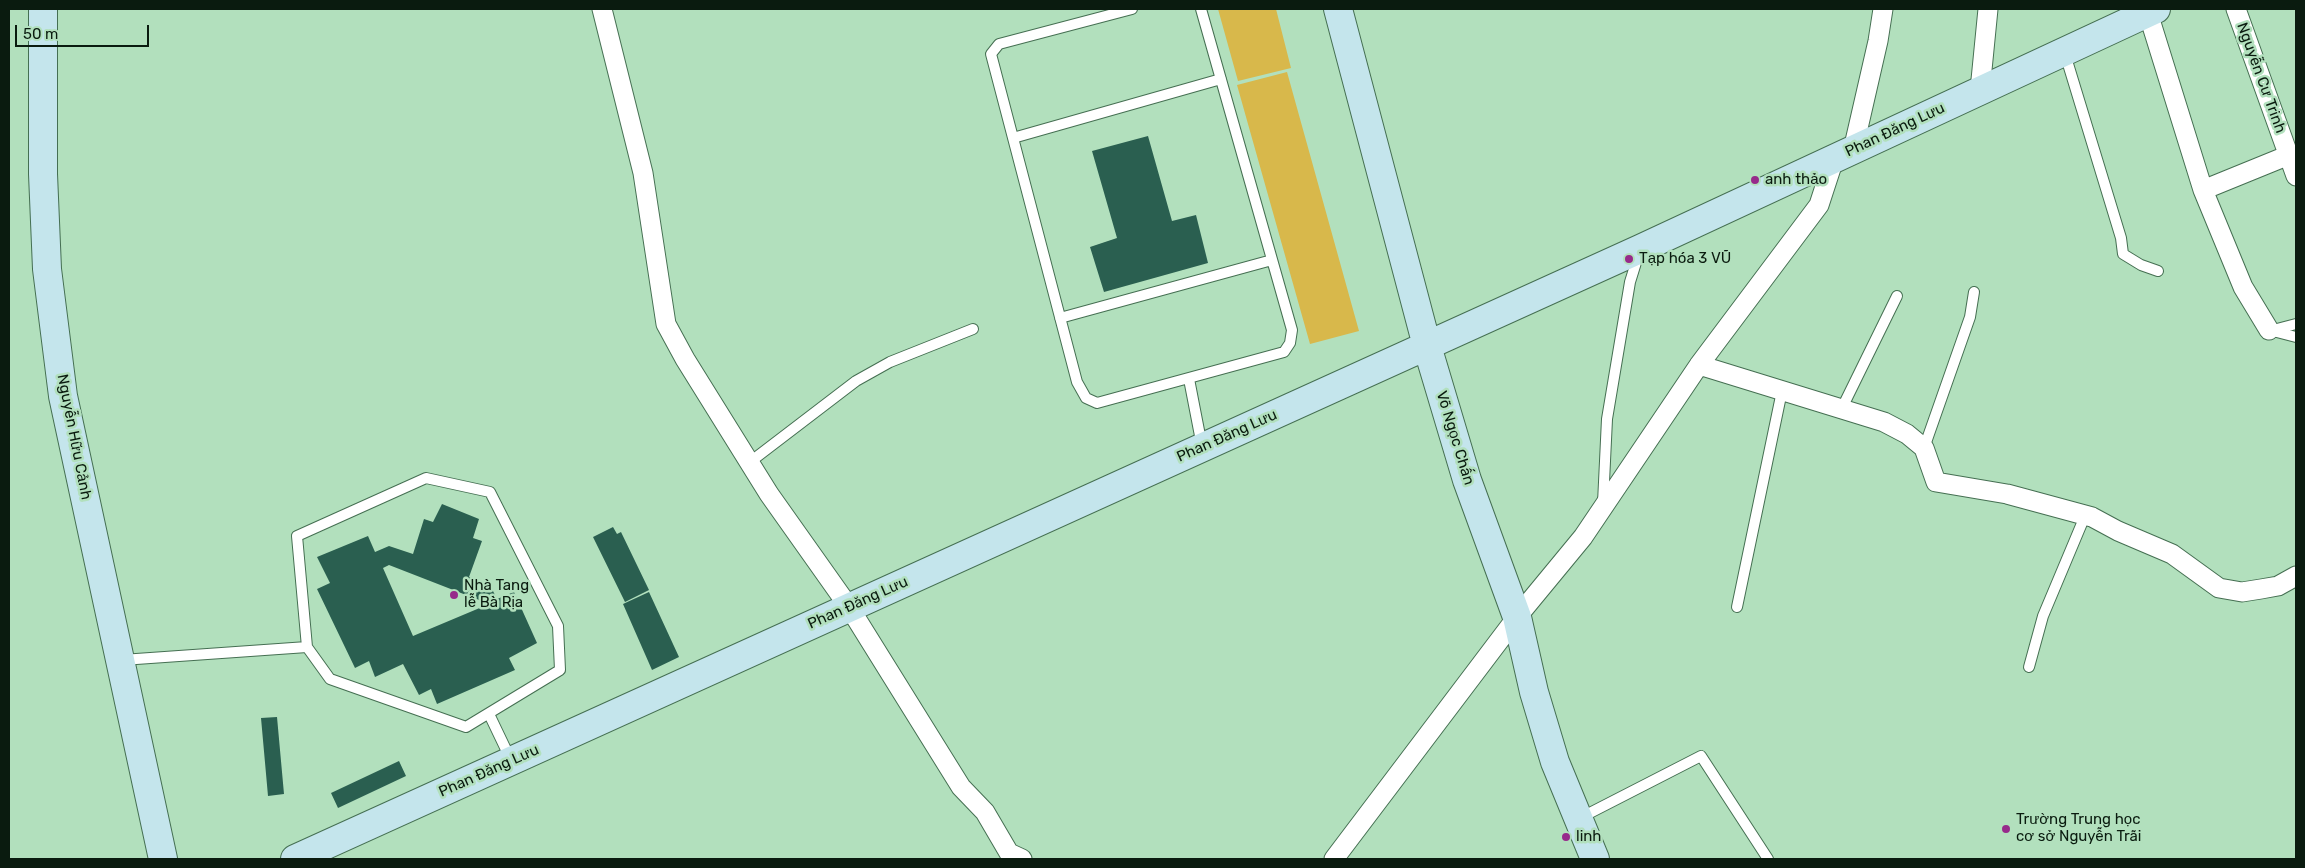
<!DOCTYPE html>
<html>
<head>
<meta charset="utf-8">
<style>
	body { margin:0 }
	#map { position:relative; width:2305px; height:868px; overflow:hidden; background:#b2e0bd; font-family:Rubik,sans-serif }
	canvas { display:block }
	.frame { position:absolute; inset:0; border:10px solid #0a1b0f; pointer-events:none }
	.scale { position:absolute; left:15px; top:25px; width:134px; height:22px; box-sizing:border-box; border:2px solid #0a1b0f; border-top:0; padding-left:6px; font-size:15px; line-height:18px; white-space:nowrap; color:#0a1b0f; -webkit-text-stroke:4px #b2e0bd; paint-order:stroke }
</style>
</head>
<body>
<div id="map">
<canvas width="2305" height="868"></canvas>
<div class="frame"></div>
<div class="scale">50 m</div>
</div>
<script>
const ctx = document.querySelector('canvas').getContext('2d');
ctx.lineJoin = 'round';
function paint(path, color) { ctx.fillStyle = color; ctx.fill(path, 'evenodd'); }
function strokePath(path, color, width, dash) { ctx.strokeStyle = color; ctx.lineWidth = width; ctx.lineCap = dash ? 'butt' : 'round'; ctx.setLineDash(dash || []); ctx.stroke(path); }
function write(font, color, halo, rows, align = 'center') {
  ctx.font = font + ' Rubik,sans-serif'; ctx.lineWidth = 5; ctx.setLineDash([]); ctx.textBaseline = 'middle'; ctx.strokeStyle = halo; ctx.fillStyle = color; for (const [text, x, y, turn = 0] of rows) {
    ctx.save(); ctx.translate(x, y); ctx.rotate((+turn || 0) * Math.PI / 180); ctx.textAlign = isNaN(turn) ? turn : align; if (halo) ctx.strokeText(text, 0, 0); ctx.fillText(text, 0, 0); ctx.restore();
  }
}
paint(new Path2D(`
	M1218 9H1276L1291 68 1238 81Z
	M1287 72 1359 331 1310 344 1237 85Z`), '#d8b84b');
paint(new Path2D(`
	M1148 136 1172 221 1196 215 1208 263 1104 292 1090 247 1117 238 1092 151Z
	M442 504 479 519 473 538 482 541 469 577 490 585 497 599 514 592 537 643 509 658 515 670 437 704 431 689 419 695 403 664 375 677 369 661 355 668 317 589 330 583 317 557 368 536 375 552 389 546 413 554 424 519 433 522ZM389 565 479 600 482 607 413 636 383 568Z
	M613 527 617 534 621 532 649 590 625 602 593 537Z
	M649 592 679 657 652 670 623 604Z
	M277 717 284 794 268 796 261 718Z
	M399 761 406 776 338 808 331 793Z`), '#2a5f50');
const lane = new Path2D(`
	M1132 9 999 44 991 54 1077 382 1086 398 1097 403 1284 352 1290 343 1292 330 1201 9
	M2065 54 2121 238 2123 254 2141 265 2158 271
	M1013 138 1221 79
	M1060 318 1272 260
	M2269 330 2296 337
	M2273 330 2296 324
	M1189 379 1202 446
	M1842 408 1897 296
	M1924 448 1970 317 1974 292
	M750 462 856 381 890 362 973 329
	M426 478 490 492 558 626 560 670 466 727 330 679 307 647 297 536Z
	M1603 503 1607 419 1630 282 1639 253
	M1737 607 1782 391
	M122 660 307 647
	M2029 667 2043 616 2085 516
	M489 714 511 760
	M1580 818 1701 756 1768 859`);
const street = new Path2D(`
	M602 9 643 173 666 324 685 359 769 494 849 607 961 787 985 812 1009 853 1022 859
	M2236 9 2296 176
	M2148 13 2203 190 2243 287 2269 330
	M1980 90 1988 9
	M1853 150 1878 41 1883 9
	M2203 190 2289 155
	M1699 365 1884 422 1907 434 1924 448 1936 482 2007 494 2092 517 2118 531 2172 554 2219 588 2242 592 2261 589 2278 586 2296 576
	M1334 859 1517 617 1583 537 1699 365 1819 205 1834 159`);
const secondary = new Path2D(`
	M43 9V174L47 269 63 396 163 859
	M1338 9 1427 346 1467 480 1517 617 1534 692 1555 762 1595 859
	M295 859 1640 249 2156 9`);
strokePath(lane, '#456f52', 12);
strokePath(street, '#456f52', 21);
strokePath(secondary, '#456f52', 30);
strokePath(lane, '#fff', 10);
strokePath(street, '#fff', 19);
strokePath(secondary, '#c4e5ec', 28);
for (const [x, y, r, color] of [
	[1755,180,5,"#972a8b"],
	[1629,259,5,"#972a8b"],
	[454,595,5,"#972a8b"],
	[2006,829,5,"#972a8b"],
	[1566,837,5,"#972a8b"]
]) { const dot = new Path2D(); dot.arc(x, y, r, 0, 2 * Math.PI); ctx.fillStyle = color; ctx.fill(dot); strokePath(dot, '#b2e0bd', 2); }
write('15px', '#0a1b0f', '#b2e0bd', [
	["Nguyễn Cư Trinh",2261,78,70],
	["Phan Đăng Lưu",1895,130,-25],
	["Phan Đăng Lưu",1227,436,-24],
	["Nguyễn Hữu Cảnh",74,437,79],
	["Võ Ngọc Chấn",1455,438,73],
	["Phan Đăng Lưu",858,603,-24],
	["Phan Đăng Lưu",489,771,-24]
]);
write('15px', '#0a1b0f', '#b2e0bd', [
	["anh thảo",1765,180],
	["Tạp hóa 3 VŨ",1639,259],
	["Nhà Tang",464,586],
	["lễ Bà Rịa",464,603],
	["Trường Trung học",2016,820],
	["cơ sở Nguyễn Trãi",2016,837],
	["linh",1576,837]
], 'left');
</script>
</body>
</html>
